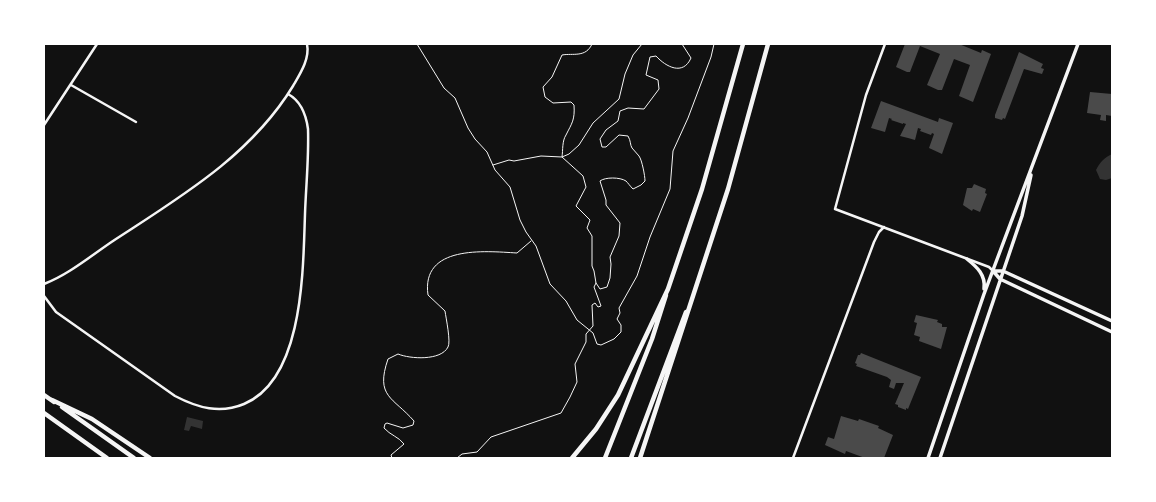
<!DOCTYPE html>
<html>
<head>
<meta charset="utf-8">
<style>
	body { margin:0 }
	#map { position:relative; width:1156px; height:502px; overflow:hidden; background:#111; font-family:Manrope,sans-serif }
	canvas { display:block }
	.frame { position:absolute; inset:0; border:45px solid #fff; pointer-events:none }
</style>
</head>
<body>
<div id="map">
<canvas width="1156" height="502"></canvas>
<div class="frame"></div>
</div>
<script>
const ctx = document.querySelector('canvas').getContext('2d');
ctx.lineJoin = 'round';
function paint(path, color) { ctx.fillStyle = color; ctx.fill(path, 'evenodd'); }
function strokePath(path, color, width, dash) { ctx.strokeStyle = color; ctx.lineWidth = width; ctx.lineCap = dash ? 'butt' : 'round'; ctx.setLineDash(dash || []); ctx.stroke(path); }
paint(new Path2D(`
	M1112 154V178L1106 180 1100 179 1096 170C1100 162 1104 158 1112 154Z
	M187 417 203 421 202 429 191 426 189 431 184 430Z`), '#333');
paint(new Path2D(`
	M905 44H959L981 53 982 50 991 54 973 102 959 96 970 65 954 59 942 90H938L927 85 940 54 920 46 910 72H907L896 67Z
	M1019 52 1043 64 1041 68 1044 69 1042 74 1024 69 1005 119 1003 118 1002 120 995 118V115Z
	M1090 92 1112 94V116L1106 115V121L1100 120 1101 115 1087 113Z
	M881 101 938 122 939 118 953 123 942 154 929 148 934 134 932 133 931 135 920 131 921 129 918 128 915 140 908 138 900 136 906 124 903 123V124L891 120 892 119 889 118 885 132 871 128Z
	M974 184 986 189 985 193 987 194 980 212 973 209 972 211 963 205 967 188H972Z
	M916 315 938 320 937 322 942 324V327H947L941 349 919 341 920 337 914 335 917 323 914 322Z
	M861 353 921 377 908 409 906 408V410L898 407V405L895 404 904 383H896L894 389 889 387 891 380 887 377 856 366 857 364 855 363 858 355H860Z
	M841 416 858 421 859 419 879 426 878 428 893 435 884 458H865L846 451 845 454 825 445 828 437 834 439Z`), '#4a4a4a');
strokePath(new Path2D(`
	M417 44 444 88 455 98 468 128 475 139 487 152 495 170 510 187 520 220 526 232 536 246 550 284 566 301 577 320 593 333 597 344 601 345 614 339 621 332V325L617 319 620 313 619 308 637 276 650 237 670 189 673 151 688 118 711 57 714 44
	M493 165 509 160 514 161 541 156 562 157 569 154 579 145 593 123 619 99 625 74 633 55 642 44
	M596 283 600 289 607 287 610 278 611 264 610 257 619 236 620 223 606 205V200L600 181C605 177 620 177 626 181 628 183 630 186 633 189L641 185 645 181C645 176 642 160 639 156 637 153 634 151 632 148 630 145 631 141 628 136L619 135 606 147H602L600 139 606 130 618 121 620 111 628 108 644 109 659 89 658 80 646 75 650 57 656 56C666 67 683 76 691 58L682 44
	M392 458 391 455 404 444C399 437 390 435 384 428L385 424 387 423 403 428 413 425 414 421C393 397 375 397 388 359L398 354C410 359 441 361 448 347 451 342 446 318 445 311L428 295C421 245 484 251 517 253L531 241
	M457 458 462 454 477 452 491 437 561 413 570 397 577 382 575 364 586 342V334L593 326 592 305 595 303 598 307 601 306 594 287 596 283 594 271 592 266V236L587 228 590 220 576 206 586 187 583 176 562 157C563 150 562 141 566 135 572 123 575 120 574 105L571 102 553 103 545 97 543 87 552 77 562 55C573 53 586 58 592 44`), '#f5f5f5', 1);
strokePath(new Path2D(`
	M885 44 866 95 835 209 989 267 993 271
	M71 85 136 122
	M44 125 97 44
	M44 284C70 274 93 254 116 239 182 196 251 155 293 86 300 74 310 59 307 44
	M44 296 56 312 175 396C198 408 220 414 244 404 304 379 303 269 305 214 306 185 309 157 308 129 306 114 301 101 288 94
	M793 458 874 242 879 232 884 227`), '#f5f5f5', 2.5);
strokePath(new Path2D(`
	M967 259C977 267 986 275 984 289
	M993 271 1000 279 1112 332
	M993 271H1003L1112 321
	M928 458 984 294 1078 44
	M940 458 1022 216 1031 175`), '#f5f5f5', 3.5);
strokePath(new Path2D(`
	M44 395 54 402
	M52 400 92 419 150 458
	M62 407 134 458
	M44 413 107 458
	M572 458 596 429 618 395 668 289 702 189 743 44
	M605 458 652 339 666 295
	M631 458 686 312
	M640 458 728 189 768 44`), '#f5f5f5', 4.5);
</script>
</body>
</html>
